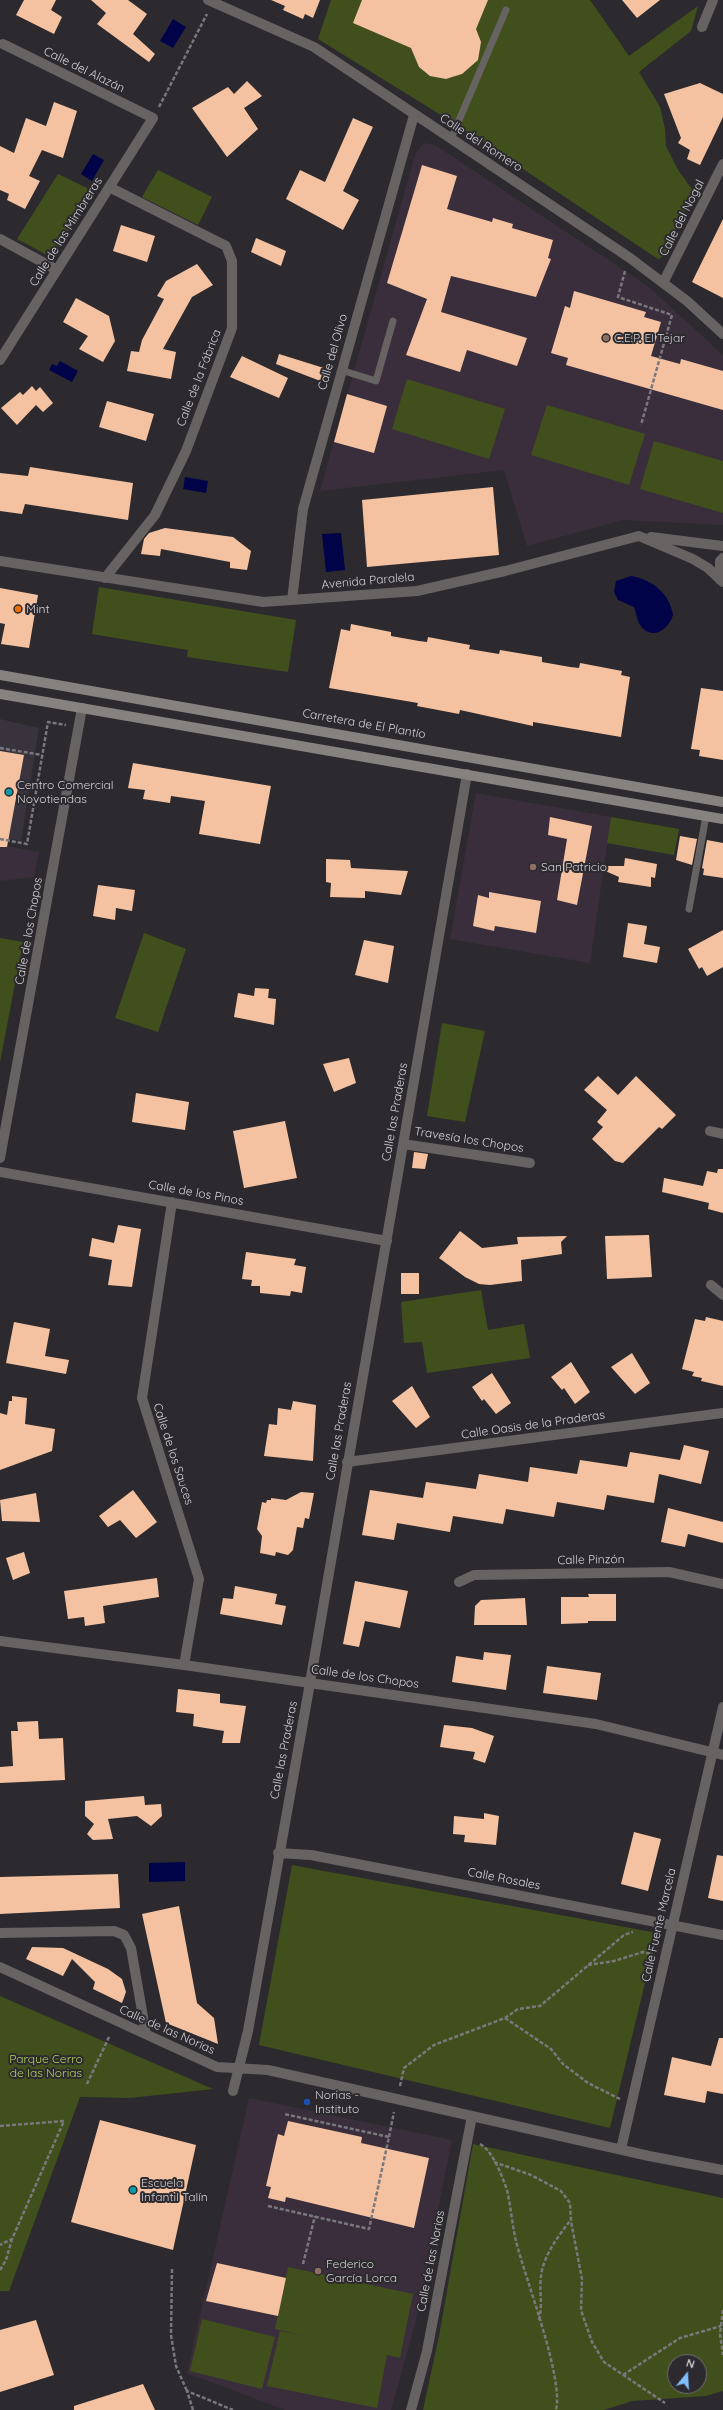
<!DOCTYPE html>
<html>
<head>
<meta charset="utf-8">
<style>
	body { margin:0 }
	#map { position:relative; width:723px; height:2410px; overflow:hidden; background:#2c2a2f; font-family:Quicksand,sans-serif }
	canvas { display:block }
	.north { position:absolute; left:667px; top:2354px; width:40px; height:40px; box-sizing:border-box; background:#2c2a2f; border:1px solid #6f6d71; border-radius:50%; rotate:18deg; font-size:11px; font-weight:700; line-height:16px; text-align:center; color:#d4d2d5 }
	.north::after { content:''; display:block; margin:auto; width:14px; height:18px; background:#80bdfa; clip-path:polygon(50% 0,100% 100%,50% 72%,0 100%) }
</style>
</head>
<body>
<div id="map">
<canvas width="723" height="2410"></canvas>
<div class="north">N</div>
</div>
<script>
const ctx = document.querySelector('canvas').getContext('2d');
ctx.lineJoin = 'round';
function paint(path, color) { ctx.fillStyle = color; ctx.fill(path, 'evenodd'); }
function strokePath(path, color, width, dash) { ctx.strokeStyle = color; ctx.lineWidth = width; ctx.lineCap = dash ? 'butt' : 'round'; ctx.setLineDash(dash || []); ctx.stroke(path); }
function write(font, color, halo, rows, align = 'center') {
  ctx.font = font + ' Quicksand,sans-serif'; ctx.lineWidth = 4; ctx.setLineDash([]); ctx.textBaseline = 'middle'; ctx.strokeStyle = halo; ctx.fillStyle = color; for (const [text, x, y, turn = 0] of rows) {
    ctx.save(); ctx.translate(x, y); ctx.rotate((+turn || 0) * Math.PI / 180); ctx.textAlign = isNaN(turn) ? turn : align; if (halo) ctx.strokeText(text, 0, 0); ctx.fillText(text, 0, 0); ctx.restore();
  }
}
paint(new Path2D(`
	M0 719 39 728 21 841 0 837Z`), '#38333d');
paint(new Path2D(`
	M424 143 435 145 649 287 723 355V525L623 520 527 546 504 470 320 491 415 155Z
	M476 793 611 817 590 963 450 939Z
	M0 845 39 852 34 877 0 881Z
	M249 2098 452 2140 415 2324 391 2410H285L187 2373Z`), '#3a2e3c');
paint(new Path2D(`
	M331 0H590L629 56 698 6 691 31 639 72 660 107 665 129 666 146 678 170 694 192 664 256 658 259 457 125 318 39Z
	M158 170 212 197 198 225 142 197Z
	M58 174 93 191 54 254H45L17 239Z
	M407 379 505 409 489 459 392 429Z
	M547 405 645 434 629 485 531 455Z
	M654 441 723 461V513L640 489Z
	M99 587 296 620 288 672 187 657 188 650 92 634Z
	M611 817 679 829 674 855 607 843Z
	M144 933 186 949 158 1032 115 1018Z
	M0 938 23 942 0 1062Z
	M442 1023 485 1031 465 1122 427 1116Z
	M481 1290 488 1330 524 1324 530 1358 427 1373 422 1342 404 1343 401 1302Z
	M292 1865 657 1933 610 2128 259 2045Z
	M0 1996 213 2089 130 2098 80 2097 9 2291H0Z
	M473 2144 723 2198V2391L706 2396 632 2401 604 2410H423L439 2336ZM675 2362H699V2386H675Z
	M288 2267 413 2294 400 2358 387 2355 377 2408 267 2386 280 2331 304 2336 275 2329Z
	M202 2319 275 2337 262 2389 190 2371Z`), '#414f1c');
paint(new Path2D(`
	M173 19 186 27 173 48 160 41Z
	M93 154 104 160 92 181 81 174Z
	M60 361 78 371 72 382 49 370 52 364 57 366Z
	M185 477 208 481 206 493 183 489Z
	M341 533 345 570 326 572 322 534Z
	M631 576C652 579 670 594 673 615 669 629 652 642 640 625 637 620 636 612 634 607L618 600 614 592 616 581Z
	M185 1862V1881L149 1882V1863Z`), '#010348');
paint(new Path2D(`
	M24 0H56L51 10 62 17 54 34 16 15Z
	M91 0H128L147 14 133 34 155 54 149 62 97 24 106 13Z
	M271 0H320L313 18 305 14 303 19 283 10 285 6Z
	M362 0H488L476 29 481 42 478 60 462 74 452 77 446 79 430 76 419 67 411 48 353 23Z
	M622 0H660L637 18Z
	M247 81 262 96 244 108 258 129 227 157 192 108 228 87 234 94Z
	M700 83 723 94V117L700 165 687 159 690 150 678 143 681 138 664 94Z
	M54 102 77 111 63 158 42 150 29 176 40 181 25 209 7 200 9 194 0 190V146L14 153 26 118 46 126Z
	M353 118 373 127 343 191 359 200 343 230 286 199 300 170 325 182Z
	M422 165 457 176 447 209 492 222 493 218 513 224 512 228 553 240 548 258 551 259 536 297 451 276 441 312 527 338 517 366 467 350 460 372 406 355 427 299 387 283Z
	M723 219V298L692 282Z
	M121 225 155 236 147 262 113 251Z
	M256 238 286 251 281 266 251 252Z
	M197 264 213 285 192 297 163 349 176 352 171 379 127 371 131 351 139 352 142 340 164 299 157 296 166 281Z
	M574 291 646 312 644 317 661 322 651 356 680 364 681 359 723 371V410L566 365 568 358 551 353 565 306 570 308Z
	M76 298 109 316 115 341 103 362 79 349 88 336 63 322Z
	M279 354 327 369 323 382 276 364Z
	M242 356 288 378 279 398 230 377Z
	M32 386 36 391 40 387 53 403 43 412 36 405 17 425 1 408 20 392 23 395Z
	M347 394 387 406 374 453 334 442Z
	M107 401 154 414 146 441 99 427Z
	M30 467 133 483 128 520 25 504 22 514 0 511V473L28 476Z
	M493 487 499 555 367 567 362 500Z
	M165 528 233 537 251 551 247 570 230 568V562L161 549 160 556 141 554 144 539 149 533Z
	M0 588 38 595 29 648 1 644 5 624 0 623Z
	M351 624 391 632V636L419 641 427 642 428 637 470 645 469 649 499 654 500 650 542 657V662L570 667 579 668 580 663 622 671 621 675 630 677 621 737 533 722V726L460 710 459 714 417 706 418 703 329 688 341 629 350 631Z
	M701 688 723 691V760L699 756 700 750 691 749Z
	M0 751 24 755 7 847H0Z
	M133 763 271 786 260 844 199 834 205 801 171 796 170 803 143 799 145 790 128 788Z
	M550 817 592 826 577 905 557 900 567 839 548 835Z
	M680 836 697 839 692 865 676 860Z
	M707 840 723 843V878L703 875 704 869 702 868Z
	M625 858 657 864 655 878 651 877V887L618 882 619 877 594 866H624Z
	M326 859 350 860 351 868 408 871 401 895 365 891V898L330 897 331 883 326 882Z
	M98 885 135 890 132 911 116 908 115 920 93 916Z
	M489 892 541 901 536 933 495 926 494 931 473 926 478 895 489 898Z
	M628 923 647 926 644 944 660 947 657 963 623 957Z
	M723 930V967L707 976 702 967 699 969 688 949Z
	M364 940 394 946 388 983 355 975Z
	M255 988 269 989 268 998 276 999 274 1025 234 1017 238 993 254 996Z
	M349 1058 356 1083 334 1092 323 1064Z
	M598 1076 618 1095 636 1076 676 1115 662 1129 659 1127 623 1163 615 1161 592 1139 603 1127 597 1122 607 1110 584 1090Z
	M136 1093 189 1102 185 1130 132 1122Z
	M285 1121 297 1178 244 1188 233 1131Z
	M414 1152 428 1154 425 1169 412 1168Z
	M718 1169H723V1213L708 1209 709 1203 662 1192 664 1178 703 1186 707 1171 717 1173Z
	M118 1225 141 1229 132 1287 108 1285 112 1260 89 1256 92 1238 114 1243Z
	M460 1231 482 1248 518 1244 517 1237 567 1236 561 1242 562 1254 521 1260 522 1281 490 1285 479 1284 465 1277 439 1258Z
	M649 1235 652 1277 607 1279 605 1236Z
	M246 1252 296 1259 294 1265 306 1267 302 1293 291 1291 290 1296 260 1293V1286H251L252 1280 242 1279Z
	M401 1273H419V1294H401Z
	M706 1317 723 1321V1386L701 1381 702 1378 692 1376 694 1372 682 1369 695 1319 705 1321Z
	M14 1322 50 1329 45 1356 69 1360 66 1374 6 1363Z
	M632 1353 650 1383 635 1394 611 1367Z
	M571 1362 590 1392 575 1404 564 1388 562 1390 551 1377Z
	M492 1373 511 1403 496 1414 484 1399 482 1401 472 1387Z
	M412 1386 430 1417 416 1428 392 1401Z
	M12 1396 27 1398 25 1424 55 1429 52 1451 0 1470V1413L7 1415 9 1401H12Z
	M293 1401 316 1405 313 1461 264 1456 269 1424 277 1425 278 1408 291 1410Z
	M684 1445 709 1451 701 1484 659 1474 654 1503 607 1495 604 1510 557 1502 554 1517 506 1509 503 1524 453 1516 450 1532 397 1523 394 1540 362 1535 370 1490 423 1498 426 1482 476 1489 479 1474 528 1482 530 1467 577 1474 580 1460 627 1467 630 1452 680 1460Z
	M133 1490 157 1522 136 1538 120 1520 108 1527 99 1516Z
	M301 1492 314 1493 309 1519 305 1518 303 1528 297 1527 293 1550 288 1555 276 1552 275 1556 260 1553 262 1536 257 1529 262 1502 266 1503 267 1500H271V1498L286 1500Z
	M36 1493 40 1522 2 1521 0 1500Z
	M668 1508 723 1522V1543L688 1534 685 1547 661 1542Z
	M24 1552 30 1573 13 1580 6 1558Z
	M157 1578 159 1597 103 1606 105 1623 85 1626 84 1617 68 1619 64 1591Z
	M355 1581 408 1591 400 1628 365 1621 359 1647 343 1644Z
	M235 1586 277 1594 275 1604 286 1606 282 1625 220 1614 223 1598 233 1599Z
	M588 1594H616V1621H588V1623L561 1624V1597H589Z
	M525 1598 527 1625H474L475 1606 481 1600Z
	M484 1652 511 1655 506 1690 452 1682 456 1656 483 1660Z
	M547 1666 601 1673 597 1700 543 1693Z
	M178 1689 220 1694V1703L246 1706 240 1743H222L224 1731 193 1726 194 1714 176 1712Z
	M38 1721 39 1739 63 1738 65 1780 0 1783V1767L13 1766 11 1731H18L17 1722Z
	M444 1725 472 1728 494 1736 485 1763 473 1759 475 1752 440 1747Z
	M144 1796 145 1805 161 1804 162 1816 151 1826 137 1816 108 1819 113 1839 93 1840 87 1834 94 1824 85 1816V1801Z
	M484 1813 499 1816 496 1845 464 1842 465 1835 453 1834 454 1816 484 1819Z
	M634 1832 661 1839 648 1891 621 1884Z
	M717 1855 723 1856V1901L708 1898Z
	M118 1874 120 1908 0 1914V1877Z
	M179 1906 197 2003 214 2018 218 2044 166 2023 142 1914Z
	M32 1947 63 1948 108 1969 122 1979 126 1992 122 2003 93 1989 95 1982 72 1959 63 1976 26 1959Z
	M719 2038H723V2094L707 2091 705 2103 664 2095 672 2057 711 2066Z
	M100 2120 196 2145 173 2250 71 2222Z
	M288 2121 362 2137 361 2143 429 2158 414 2228 286 2197 285 2202 268 2198 271 2187 266 2186 278 2134 284 2136Z
	M217 2263 286 2278 278 2316 206 2301Z
	M36 2320 54 2375 0 2392V2330Z
	M143 2384 155 2410H74V2406Z`), '#f5c2a1');
strokePath(new Path2D(`
	M159 107 207 14
	M625 271 618 297 672 315 641 425
	M0 748 42 755
	M0 839 27 844 48 722 66 725
	M588 1965 614 1961 643 1952 653 1954
	M505 2018 551 2049 563 2064 588 2083 620 2099
	M87 2084 109 2037
	M400 2086 404 2068 434 2045 505 2018 518 2009 540 2006 624 1935 633 1932
	M0 2126 64 2121 12 2239 0 2245
	M389 2137 394 2112
	M480 2144C493 2151 502 2176 507 2190 511 2207 512 2225 516 2241 525 2278 564 2378 556 2410
	M494 2162 531 2175 561 2191 570 2203 571 2221 582 2279 581 2310 592 2342 604 2362 665 2403
	M268 2206 369 2229 389 2137 284 2114
	M303 2264 315 2216
	M172 2269 171 2335 176 2366 187 2391
	M0 2270 6 2260 12 2239
	M723 2310 720 2334 723 2355
	M539 2320C543 2304 539 2291 541 2276 543 2257 558 2236 570 2221
	M623 2375 680 2338 721 2326
	M193 2410 187 2391 233 2410`), '#7a787c', 2.5, [4, 2]);
strokePath(new Path2D(`
	M451 139 506 10
	M341 370 376 381 393 321
	M689 909 706 816`), '#666362', 7);
strokePath(new Path2D(`
	M208 0 314 47 630 258 687 301 723 334
	M702 27 713 0
	M0 239 57 270
	M663 283 723 164
	M0 360 153 118 3 44
	M651 537 723 546
	M0 561 263 602 417 591 505 571 639 536 693 559 708 568 723 582
	M105 578 155 515 186 451 232 328V261L226 246 109 187
	M720 580V561L723 558
	M292 600 303 509 414 115
	M710 1131 723 1134
	M403 1144 530 1163
	M0 1158 82 708
	M0 1172 387 1241
	M172 1202 142 1398 199 1579 184 1665
	M711 1285 723 1295
	M347 1462 723 1413
	M459 1582 474 1575 669 1572 723 1584
	M0 1641 184 1665 596 1724 723 1755
	M278 1853 311 1855 723 1935
	M0 1933 114 1931 124 1935 131 1948 146 2034
	M0 1967 217 2067 268 2070 649 2156 723 2170
	M233 2091 248 2031 310 1683 467 774
	M621 2149 723 1707
	M411 2410 427 2351 472 2116`), '#666362', 10);
strokePath(new Path2D(`
	M0 675 723 802
	M0 694 723 819`), '#868280', 10);
for (const [x, y, r, color] of [
	[606,338,4,"#8d6e63"],
	[18,609,4,"#e8710a"],
	[9,792,4,"#0f9aa8"],
	[533,867,4,"#8d6e63"],
	[307,2102,4,"#1a4fb4"],
	[133,2190,4,"#0f9aa8"],
	[318,2271,4,"#8d6e63"]
]) { const dot = new Path2D(); dot.arc(x, y, r, 0, 2 * Math.PI); ctx.fillStyle = color; ctx.fill(dot); strokePath(dot, '#2c2a2f', 1.5); }
write('12px', '#d4d2d5', '#2c2a2f', [
	["Calle del Alazán",84,70,26],
	["Calle del Romero",481,143,33],
	["Calle del Nogal",682,218,-63],
	["Calle de las Mimbreras",66,232,-58],
	["Calle del Olivo",333,352,-74],
	["Calle de la Fábrica",199,378,-69],
	["Avenida Paralela",368,581,-5],
	["Carretera de El Plantío",364,724,10],
	["Calle de los Chopos",29,931,-80],
	["Calle las Praderas",395,1112,-80],
	["Travesía los Chopos",469,1140,9],
	["Calle de los Pinos",196,1193,10],
	["Calle Oasis de la Praderas",533,1425,-8],
	["Calle las Praderas",339,1431,-80],
	["Calle de los Sauces",173,1454,72],
	["Calle Pinzón",591,1560,-1],
	["Calle de los Chopos",365,1677,8],
	["Calle las Praderas",284,1750,-79],
	["Calle Rosales",504,1879,11],
	["Calle Fuente Marcela",659,1925,-77],
	["Calle de las Norias",167,2030,24],
	["Calle de las Norias",431,2261,-79]
]);
write('12px', '#d4d2d5', '#2c2a2f', [
	["C.E.P. El Tejar",614,338],
	["Mint",26,609],
	["Centro Comercial",17,785],
	["Novotiendas",17,799],
	["San Patricio",541,867],
	["Norias -",315,2095],
	["Instituto",315,2109],
	["Escuela",141,2183],
	["Infantil Talín",141,2197],
	["Federico",326,2264],
	["García Lorca",326,2278]
], 'left');
write('12px', '#b4d55c', '#2c2a2f', [
	["Parque Cerro",46,2059],
	["de las Norias",46,2073]
]);
</script>
</body>
</html>
